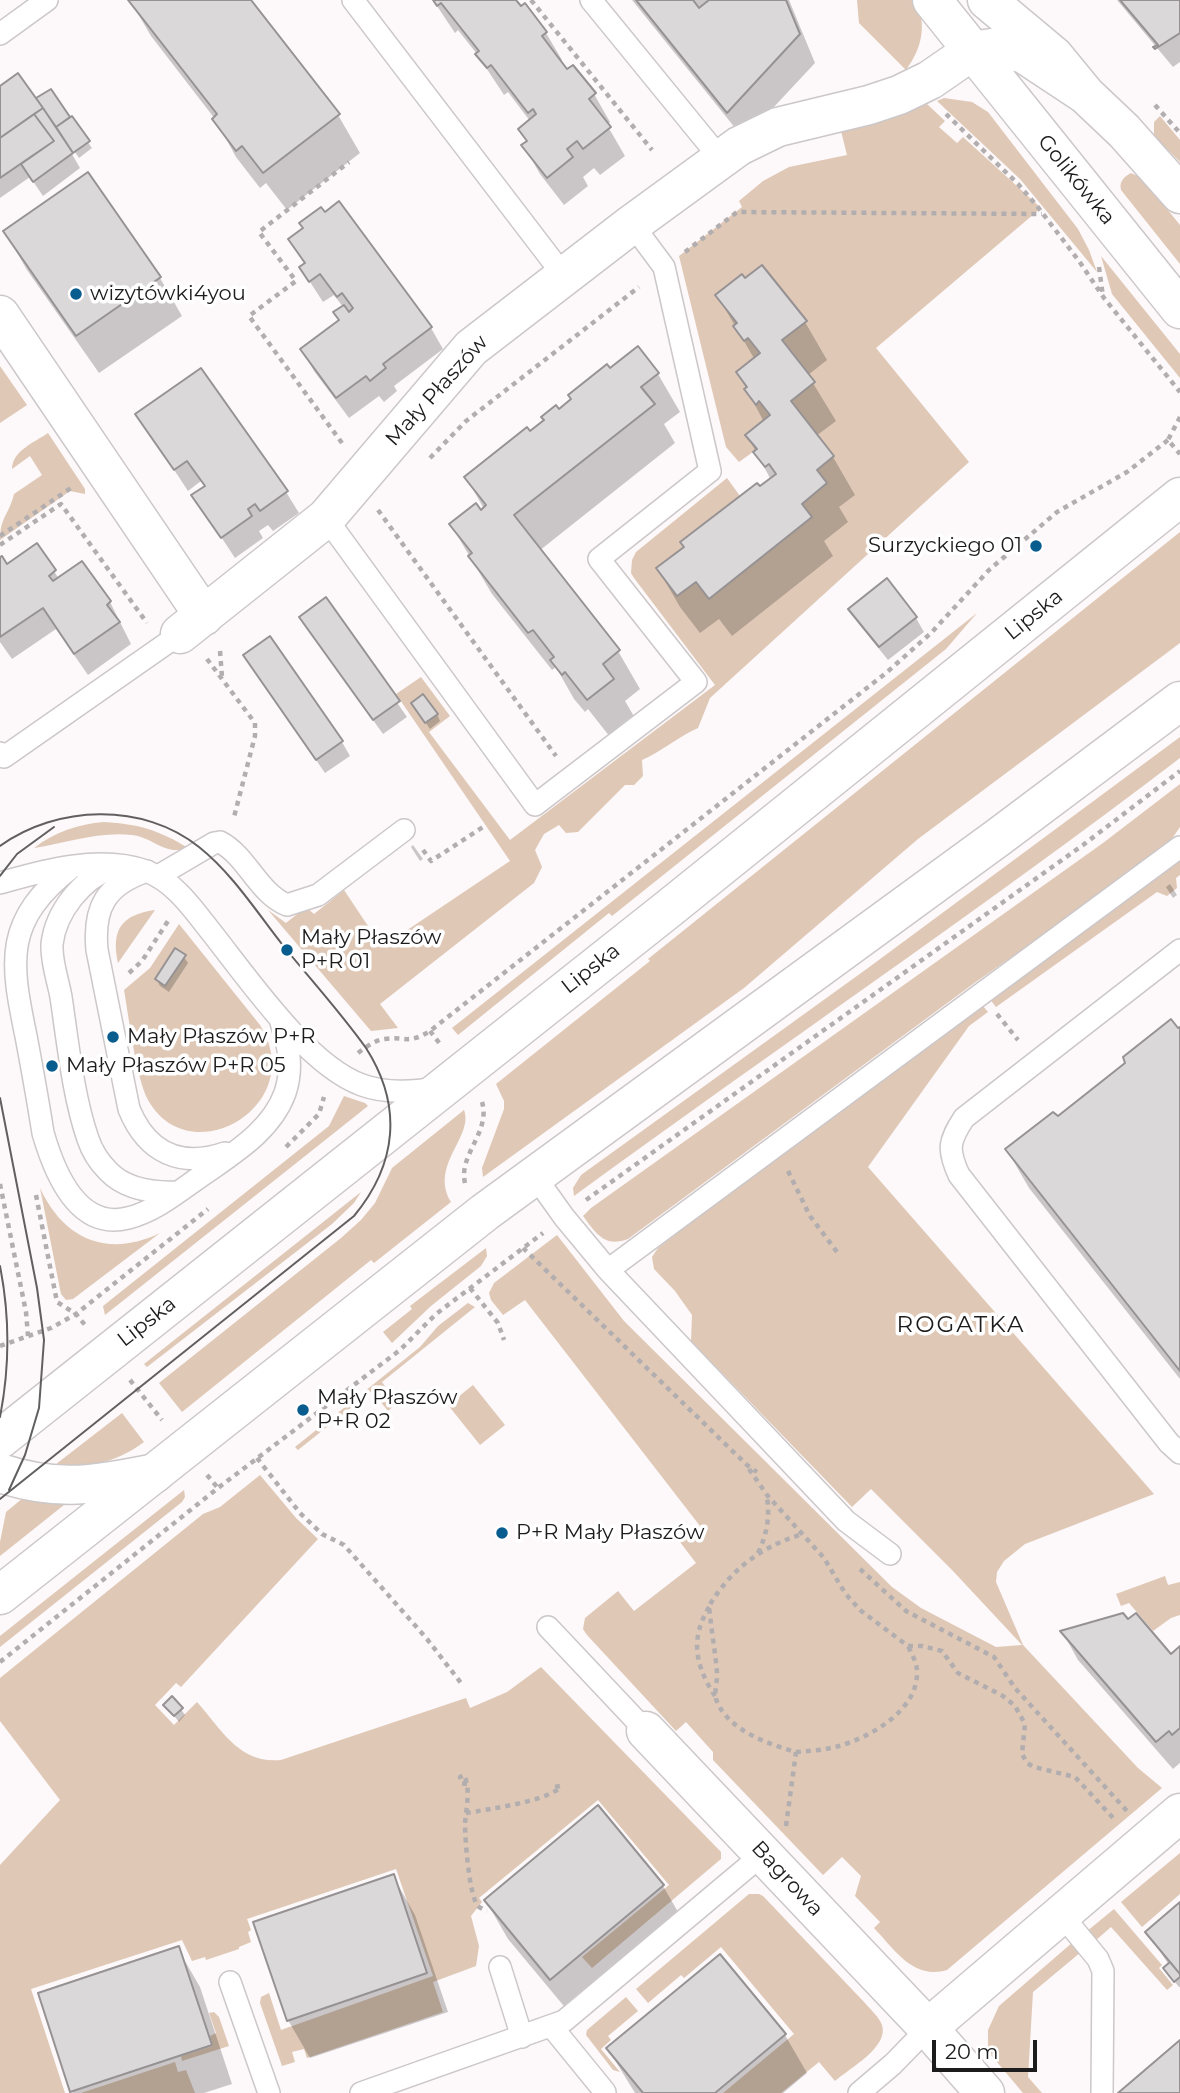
<!DOCTYPE html>
<html>
<head>
<meta charset="utf-8">
<style>
	body { margin:0 }
	#map { position:relative; width:1180px; height:2093px; overflow:hidden; background:#fdf8f9; font-family:Montserrat,sans-serif }
	canvas { display:block }
	.scale { position:absolute; left:932px; top:2040px; width:105px; height:32px; box-sizing:border-box; border:4px solid #1d1c1c; border-top:0; padding-left:9px; font-size:21px; line-height:24px; white-space:nowrap; color:#1d1c1c; -webkit-text-stroke:5px #fff; paint-order:stroke }
</style>
</head>
<body>
<div id="map">
<canvas width="1180" height="2093"></canvas>
<div class="scale">20 m</div>
</div>
<script>
const ctx = document.querySelector('canvas').getContext('2d');
ctx.lineJoin = 'round';
function paint(path, color) { ctx.fillStyle = color; ctx.fill(path, 'evenodd'); }
function strokePath(path, color, width, dash) { ctx.strokeStyle = color; ctx.lineWidth = width; ctx.lineCap = dash ? 'butt' : 'round'; ctx.setLineDash(dash || []); ctx.stroke(path); }
function write(font, color, halo, rows, align = 'center') {
  ctx.font = font + ' Montserrat,sans-serif'; ctx.lineWidth = 7; ctx.setLineDash([]); ctx.textBaseline = 'middle'; ctx.strokeStyle = halo; ctx.fillStyle = color; for (const [text, x, y, turn = 0] of rows) {
    ctx.save(); ctx.translate(x, y); ctx.rotate((+turn || 0) * Math.PI / 180); ctx.textAlign = isNaN(turn) ? turn : align; if (halo) ctx.strokeText(text, 0, 0); ctx.fillText(text, 0, 0); ctx.restore();
  }
}
paint(new Path2D(`
	M857 0H916C927 26 922 48 906 70L859 23Z
	M944 98 972 102 988 112 1078 229 1089 250 1097 272 1020 179 937 101Z
	M927 104 945 121 939 127 957 143 963 137 1041 208 876 348 969 462 710 698 698 728C678 737 662 751 642 760L643 776 634 785H625L578 832 566 833 559 825 544 834 535 850 542 867 534 883 380 1004 398 1028 371 1031 268 910 286 923 306 907 314 914 344 890 382 947 510 861 396 694 421 677 450 716 429 732 510 840 715 685 634 578 631 573 632 560 636 552 727 478 740 496 680 541 684 547 656 568 677 595 696 582 710 598 812 517 802 504 827 483 817 470 834 456 791 401 815 382 782 340 807 320 762 265 745 278 742 275 715 295 737 323 744 341 748 338 760 353 736 372 747 387 744 390 755 404 759 401 770 415 745 434 757 449 739 462 726 447 679 256 742 207 739 201 763 181 789 167 847 155 841 131 878 123V120Z
	M1160 116 1180 140V162L1154 136V122Z
	M1131 173 1142 178 1180 225V264L1121 190C1119 181 1124 177 1131 173Z
	M1101 256 1180 354V378L1112 294Z
	M0 366 27 405 0 423Z
	M48 433 85 489V494L70 491 0 540C0 517 9 515 14 494L42 475 30 456 12 469C12 451 35 442 48 433Z
	M1180 532V643L918 839 744 988 483 1177 482 1168 504 1109V1101L496 1084 650 961 648 959Z
	M977 613 946 649 612 916 609 913 458 1035 452 1028Z
	M1180 737V758C982 909 775 1049 574 1196L573 1188 581 1175 868 968Z
	M1180 784V827L1165 849 973 984 628 1239C604 1248 596 1233 583 1216L591 1208 1103 843Z
	M104 822C138 824 159 830 188 848 164 856 155 838 132 835 100 831 66 843 34 848 55 832 78 824 104 822Z
	M1180 855V875L1176 878 1177 888 1167 896 1157 892 996 1007 989 998Z
	M155 910 118 963C111 930 121 915 155 910Z
	M179 924 260 1025C310 1105 190 1175 148 1100 136 1078 129 1018 124 990L150 968Z
	M976 1005 983 1006 988 1012 969 1026 868 1167 1154 1494 1025 1544 1004 1561 997 1572 996 1582 1023 1645 1138 1768 1162 1788 947 1970C913 1980 895 1950 874 1928L880 1922 855 1896 861 1876 842 1857 823 1875 713 1760V1752L686 1722 676 1731 587 1635 583 1629 585 1618 618 1591 634 1611 696 1563 680 1542 700 1526 525 1300 503 1315 491 1300 489 1293 494 1283 557 1235 624 1321 892 1587 921 1608 996 1647 1022 1645 953 1571 871 1489 852 1507 691 1341 692 1315 675 1291 654 1269 652 1257 658 1248Z
	M344 1096 365 1103 368 1106 105 1315 103 1306 329 1126Z
	M464 1110C474 1137 429 1165 451 1202L374 1263 371 1260 182 1412 159 1383 341 1238 361 1220 375 1203 392 1168Z
	M40 1188C64 1240 108 1258 160 1233L73 1299 66 1300 61 1294Z
	M361 1192 354 1203 332 1224 147 1367 144 1364Z
	M486 1248 487 1256 481 1266 431 1306 392 1343 383 1332 412 1309 410 1306Z
	M468 1303 475 1307 382 1382 397 1403 388 1411 372 1391 298 1450 295 1447 420 1347 438 1326Z
	M473 1385 505 1425 480 1445 448 1405Z
	M122 1413 144 1442C111 1466 90 1465 51 1468Z
	M260 1475 296 1518 318 1539 181 1687 176 1683 155 1705 174 1725 197 1702C222 1730 239 1764 281 1760L466 1698 470 1708 507 1692 541 1667 721 1852V1859L592 1968 582 1957 669 1885 598 1800 479 1898 482 1902 471 1916 479 1946 476 1966 433 1982 443 2012 307 2058 304 2049 292 2052 295 2062 282 2066 260 2003 261 1997 269 1993 281 2030 433 1976 396 1869 247 1919 251 1930 248 1932 251 1942 239 1947V1949L206 1960 205 1957 192 1961 182 1940 31 1989 65 2093H0V1865L60 1800 0 1721V1678L203 1514 220 1507Z
	M184 1490 185 1497 182 1502 0 1647V1636Z
	M23 1498 64 1505 0 1556V1542L6 1512Z
	M1165 1576 1168 1585 1180 1582V1615L1171 1618 1153 1631 1129 1603 1121 1606 1116 1594Z
	M1180 1853V1894L1142 1927 1121 1902Z
	M749 1894H759L763 1896 865 2003C871 2010 879 2017 882 2025 889 2047 850 2068 835 2081L819 2062 781 2093H723L794 2034 721 1947 684 1978 681 1975 648 2003 636 1989Z
	M1114 1909 1162 1965 1159 1968 1173 1985 1167 1990 1111 1927 1095 1941 1086 1932Z
	M1073 1942 1081 1952 1033 1992 1028 2077 1042 2093H1023L991 2055 988 2047V2030L999 2006Z
	M626 1997 638 2011 608 2036 611 2040 601 2049 620 2072 613 2070 586 2035 587 2030Z
	M214 2012 219 2017 229 2046 182 2061 181 2056 213 2046 210 2036 216 2033 209 2013Z
	M175 2062 178 2072 186 2070 195 2093H81Z`), '#dfc8b6');
paint(new Path2D(`
	M130 0H249L338 115 360 153 287 210 266 183 260 188 236 157 215 119 151 36Z
	M433 0H514L546 33 562 60 560 62 567 71 594 94 610 122 607 125 625 156 600 175 594 168 583 177 588 186 564 205 540 174 524 146 528 143 520 129 530 121 508 92 504 95 477 54 458 30 455 33Z
	M632 0H789L815 63 744 139Z
	M1117 0H1180V62L1173 67Z
	M0 88 41 109 50 91 92 148 79 158 75 152 72 154 80 168 43 196 30 177 0 198Z
	M5 232 160 278 182 316 99 373 27 270Z
	M290 240 431 328 443 349 394 386 397 391 384 402 379 396 349 418 314 371 302 350 340 321 343 307 334 295 323 302 301 268 305 265Z
	M717 295 805 322 827 360 808 375 836 421 816 436 833 457 855 495 839 507 848 522 824 541 833 556 732 636 719 619 700 633 680 607 658 569 771 480 747 435 764 422 738 373 755 360Z
	M609 371 658 374 680 412 664 424 675 443 539 551 618 651 640 689 625 701 635 718 610 737 588 709 585 712 574 699 557 669 556 667 552 670 492 594 451 525 484 509 466 477 530 433Z
	M138 415 286 492 299 513 273 531 268 525 259 531 263 538 235 558 194 496 205 487 201 481 188 491Z
	M37 545 59 579 110 602 131 644 88 675 56 629 12 659 0 642V559L6 566Z
	M326 600 407 717 383 734 310 632Z
	M851 609 916 618 924 632 888 660 859 624Z
	M254 670 342 742 350 756 325 773Z
	M417 710 437 714 440 721 430 729Z
	M413 845 423 859 420 861 411 847Z
	M1170 884 1177 895 1173 898 1166 887Z
	M184 957 188 963 169 992 160 986 157 980Z
	M1180 1029V1379L1029 1188 1007 1150 1058 1118Z
	M1063 1633 1171 1656 1180 1649V1763L1173 1769 1078 1660Z
	M165 1705 181 1709 185 1715 179 1722Z
	M597 1808 663 1886 685 1924 573 2017 508 1939 486 1901Z
	M393 1876 415 1915 448 2012 310 2058 288 2020Z
	M1180 1904V1987H1179L1169 1975V1965L1147 1932Z
	M178 1949 200 1987 232 2084 204 2093H73L72 2091Z
	M785 2035 807 2073 783 2093H635L608 2049Z`), '#0003');
const building = new Path2D(`
	M128 0H251L340 114 263 173 242 146 236 151 212 119 217 114Z
	M433 0H516L521 6 525 3 547 32 542 36 567 69 573 65 596 93 589 99 611 127 583 149 577 141 567 149 573 157 547 178 521 145 527 141 518 129 536 114 533 109 528 113 491 65 487 68 475 54 479 51 441 3 437 6Z
	M636 0H693L699 8 709 0H786L800 34 727 113Z
	M1120 0H1180V33L1155 49 1153 47 1158 45Z
	M18 73 43 108 0 138V86Z
	M51 89 70 117 56 127 36 98Z
	M43 108 73 153 33 182 21 164 54 141 34 114Z
	M34 114 54 141 0 178V138Z
	M72 116 90 141 73 153 56 127Z
	M88 172 161 277 76 336 3 231Z
	M339 201 432 327 383 364 386 368 370 381 366 376 336 398 300 349 339 320 333 312 344 305 349 312 353 308 342 293 337 297 320 274 309 282 299 267 305 263 288 239 303 228 299 223 321 207 325 212Z
	M762 265 807 321 782 340 815 382 791 401 834 456 817 470 827 483 802 504 812 517 709 599 696 582 677 596 656 568 684 547 680 542 757 483 760 486 776 474 769 464 765 467 753 452 757 449 745 435 770 415 759 401 756 405 744 389 747 387 736 372 760 353 748 338 744 341 733 326 737 323 715 295 742 274 745 278Z
	M638 346 659 373 641 387 655 404 514 515 620 650 603 664 614 679 587 700 565 672 562 675 550 660 554 657 533 630 528 633 468 556 472 553 449 524 476 503 481 510 486 505 464 477 527 427 530 431 544 420 541 417 556 405 559 409 571 399 568 395 607 364 610 368Z
	M201 368 288 491 260 511 255 504 248 509 252 516 221 538 191 495 205 486 187 461 174 470 135 414Z
	M37 543 56 570 49 576 53 581 82 561 111 601 107 605 120 622 74 654 43 608 0 637V557L2 556 7 564Z
	M887 578 917 617 879 647 848 609Z
	M326 597 400 701 373 720 299 617Z
	M270 636 343 741 316 760 243 655Z
	M423 694 438 714 425 723 411 703Z
	M175 948 186 955 165 986 155 979Z
	M1171 1019 1178 1028 1180 1027V1371L1005 1149 1053 1112 1058 1116 1125 1063 1123 1057Z
	M1123 1613 1128 1619 1136 1613 1171 1654 1180 1646V1728L1172 1735 1169 1731 1156 1742 1060 1631Z
	M172 1696 183 1708 174 1716 163 1705Z
	M598 1805 664 1885 550 1980 484 1900Z
	M394 1874 427 1973 287 2021 253 1922Z
	M1180 1902V1974L1145 1932Z
	M179 1946 212 2045 70 2092 38 1993Z
	M720 1954 786 2034 715 2093H643L606 2048Z
	M1170 1962 1180 1974V1977L1174 1982 1163 1968Z
	M1180 2040V2093H1118Z`);
paint(building, '#dbd8da');
strokePath(building, '#969294', 2);
const lane = new Path2D(`
	M353 0 564 276
	M591 0 720 158
	M0 34 47 0
	M326 518 535 805 696 682 599 559 710 471 664 267 632 224
	M0 753 4 757 180 634
	M72 867C4 920 10 960 26 1036 32 1068 38 1101 43 1133 54 1171 77 1231 128 1218 157 1211 183 1188 207 1172 237 1151 272 1129 285 1093 294 1066 288 1045 280 1019
	M113 867C82 879 56 911 52 944 51 962 58 980 61 997 68 1043 73 1096 88 1139 92 1151 99 1162 108 1171 126 1190 153 1193 178 1192
	M147 871C106 885 93 907 97 950L129 1109C147 1153 181 1168 225 1153
	M158 876 214 843 220 842C247 856 258 893 287 905L318 895 404 830
	M0 883C45 870 100 855 146 871 173 881 191 906 208 928 245 974 306 1065 362 1085 386 1094 412 1092 436 1088
	M1180 950 964 1118C949 1141 947 1149 959 1175L1169 1443 1180 1453
	M534 1175 564 1217 608 1270 846 1521 890 1554
	M608 1270 1180 847
	M548 1627 646 1731
	M1061 1914 1098 1959 1103 1971 1102 2093
	M500 1967 522 2037
	M230 1982 269 2093
	M552 2027 605 2092
	M361 2093 564 2021 763 1854
	M859 2093 893 2064 928 2028`);
const street = new Path2D(`
	M932 0 1180 309
	M987 0 1054 56 1086 95 1124 131 1180 194
	M0 315 204 616
	M180 634 326 518 471 348 632 224 739 146 778 127 869 105 899 95 930 80 972 51 998 47 1024 54 1086 95
	M0 1473C58 1492 96 1485 155 1473
	M646 1731 928 2028 985 2093
	M928 2028 1180 1813`);
const primary = new Path2D(`
	M0 1439 667 910 1180 497
	M0 1595 485 1212 1000 836 1180 701`);
strokePath(lane, '#ccc7c8', 24);
strokePath(street, '#ccc7c8', 41);
strokePath(primary, '#ccc7c8', 41);
strokePath(new Path2D(`
	M531 0 652 150
	M1155 105 1180 133
	M946 114 1018 184 1037 206 1079 261 1104 298 1180 392
	M685 252 737 212 1042 214
	M1099 267 1103 297
	M1180 417 1168 440 1180 454
	M342 443 249 316 296 281 259 232 349 162
	M430 458 466 421 639 287
	M378 510 556 756
	M0 536 74 486
	M0 545 61 504 147 623
	M220 651 222 677
	M207 659 255 723V736L234 817
	M423 850 431 861 486 825
	M129 973 142 961 168 921
	M997 1014 1018 1040
	M430 1031 440 1044
	M358 1053C366 1047 375 1040 385 1039 406 1036 407 1045 430 1031L886 673 931 633 989 570 1057 512 1127 472 1168 440
	M286 1147 319 1114 324 1097
	M788 1171 810 1216 837 1252
	M465 1183C458 1155 491 1132 482 1102
	M0 1184 26 1312 28 1336
	M36 1195 57 1302 76 1314 85 1325
	M586 1200 1083 845 1180 771
	M523 1248 747 1465 757 1472
	M470 1288 498 1323 504 1340
	M0 1346 51 1328 76 1314 208 1209
	M130 1380 162 1420
	M257 1458 300 1513 322 1534 344 1545 427 1639 461 1683
	M749 1469 767 1495 824 1558 845 1593 860 1610 908 1646H922L942 1651 958 1673 1003 1696 1015 1706 1025 1724 1022 1754 1027 1763 1034 1767 1075 1777 1116 1821
	M207 1475 218 1488
	M758 1553C767 1534 770 1517 767 1497
	M860 1569 906 1611 994 1657 1015 1688 1127 1811
	M709 1607C690 1639 695 1665 715 1696
	M0 1662 218 1488 400 1350 436 1314 543 1233
	M796 1752C810 1751 825 1750 839 1746 871 1737 918 1710 917 1672 917 1662 912 1655 908 1646
	M467 1784 461 1783 460 1777 464 1775C471 1789 466 1809 465 1824 465 1838 469 1896 478 1906 480 1908 485 1910 487 1911
	M466 1813C490 1809 542 1802 560 1788V1786L555 1787 554 1792
	M786 1826 796 1752C768 1744 727 1730 716 1699 714 1690 718 1680 717 1672 715 1650 711 1628 709 1606 731 1569 762 1546 803 1534`), '#b2aeaf', 4.5, [5, 5]);
strokePath(lane, '#fff', 21);
strokePath(street, '#fff', 38);
strokePath(primary, '#fff', 38);
strokePath(new Path2D(`
	M0 846C57 805 143 802 199 847 233 874 258 914 285 948 312 981 341 1013 366 1048 403 1106 397 1164 354 1216L0 1499
	M0 876 17 854 54 827
	M0 1098 37 1288 44 1340 39 1408 25 1455 9 1490
	M0 1266C10 1317 10 1366 0 1417`), '#615f5f', 2);
for (const [x, y, r, color] of [
	[76,294,7,"#085c8e"],
	[1036,546,7,"#085c8e"],
	[287,950,7,"#085c8e"],
	[113,1037,7,"#085c8e"],
	[52,1066,7,"#085c8e"],
	[303,1410,7,"#085c8e"],
	[502,1533,7,"#085c8e"]
]) { const dot = new Path2D(); dot.arc(x, y, r, 0, 2 * Math.PI); ctx.fillStyle = color; ctx.fill(dot); strokePath(dot, '#fff', 2.5); }
write('21px', '#1d1c1c', '#fff', [
	["Golikówka",1076,180,51],
	["Mały Płaszów",437,391,-48],
	["Lipska",1034,615,-39],
	["Lipska",591,969,-38],
	["Lipska",147,1322,-38],
	["Bagrowa",787,1879,47]
]);
write('21px', '#1d1c1c', '#fff', [
	["wizytówki4you",90,294],
	["Surzyckiego 01",1022,546,"right"],
	["Mały Płaszów",301,938],
	["P+R 01",301,962],
	["Mały Płaszów P+R",127,1037],
	["Mały Płaszów P+R 05",66,1066],
	["Mały Płaszów",317,1398],
	["P+R 02",317,1422],
	["P+R Mały Płaszów",516,1533]
], 'left');
ctx.letterSpacing = '2px';
write('23px', '#1d1c1c', '#fff', [
	["ROGATKA",961,1325]
]);
ctx.letterSpacing = '0px';
</script>
</body>
</html>
